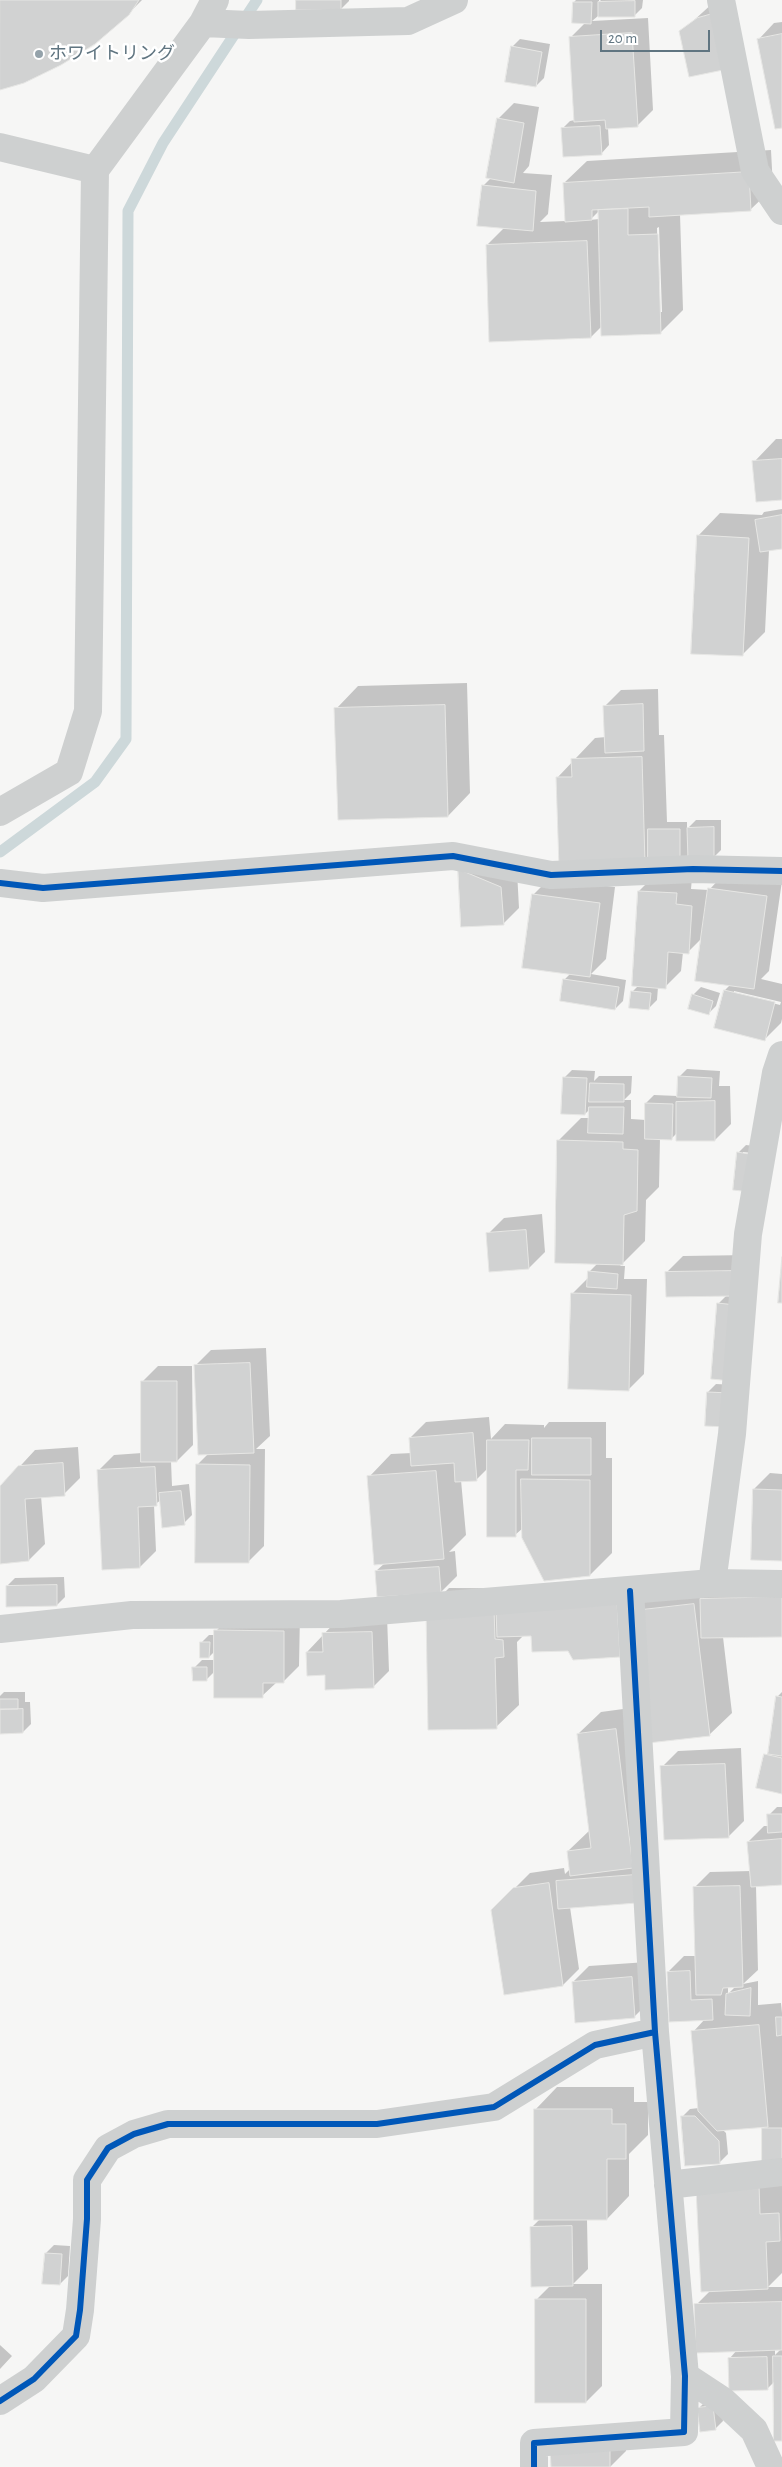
<!DOCTYPE html>
<html>
<head>
<meta charset="utf-8">
<style>
	body { margin:0 }
	#map { position:relative; width:782px; height:2467px; overflow:hidden; background:#f6f6f5; font-family:"Alegreya Sans",sans-serif }
	canvas { display:block }
	.scale { position:absolute; left:600px; top:30px; width:110px; height:22px; box-sizing:border-box; border:2px solid #607581; border-top:0; padding-left:6px; font-size:15px; line-height:18px; white-space:nowrap; color:#607581; -webkit-text-stroke:4px #fff; paint-order:stroke }
</style>
</head>
<body>
<div id="map">
<canvas width="782" height="2467"></canvas>
<div class="scale">20 m</div>
</div>
<script>
const ctx = document.querySelector('canvas').getContext('2d');
ctx.lineJoin = 'round';
function paint(path, color) { ctx.fillStyle = color; ctx.fill(path, 'evenodd'); }
function strokePath(path, color, width, dash) { ctx.strokeStyle = color; ctx.lineWidth = width; ctx.lineCap = dash ? 'butt' : 'round'; ctx.setLineDash(dash || []); ctx.stroke(path); }
function write(font, color, halo, rows, align = 'center') {
  ctx.font = font + ' "Alegreya Sans","Noto Sans JP",sans-serif'; ctx.lineWidth = 5; ctx.setLineDash([]); ctx.textBaseline = 'middle'; ctx.strokeStyle = halo; ctx.fillStyle = color; for (const [text, x, y, turn = 0] of rows) {
    ctx.save(); ctx.translate(x, y); ctx.rotate((+turn || 0) * Math.PI / 180); ctx.textAlign = isNaN(turn) ? turn : align; if (halo) ctx.strokeText(text, 0, 0); ctx.fillText(text, 0, 0); ctx.restore();
  }
}
paint(new Path2D(`
	M0 0H142L128 14 0 88Z
	M297 0H349V1L341 9Z
	M576 0H599V2L601 0H643L642 8 634 16H598L592 21 648 18 653 110 637 126 608 128 609 145 601 154 562 129 570 121 575 120 570 38 585 23 574 2Z
	M724 0 690 75 681 32 714 2Z
	M782 22V127L759 39 774 23Z
	M520 39 550 44 544 78 536 86 512 47Z
	M514 103 539 107 529 166 523 173 552 175 548 214 540 222 566 221 564 183 587 161 771 150 773 188 750 210 680 214 683 310 661 332 602 326 591 337 487 245 505 227 483 186 491 178 498 119ZM599 211V219L590 220ZM659 227 662 312H659L657 228Z
	M776 439H782V499L754 462Z
	M782 509V548L769 550 765 632 742 655 698 536 720 513 762 515 764 512Z
	M467 683 470 793 448 816 336 709 358 686Z
	M658 689 659 735H664L667 822H687V829L696 820H721V850L713 858 689 854 679 863H645L557 778 595 738 606 737 605 706 621 690Z
	M459 870 517 871 519 908 503 924Z
	M725 873 782 881 769 971 761 979 782 984V1019L781 1023 765 1039 725 990 731 984 702 938 688 952H683L681 971 665 987H658L657 1000 649 1008 632 992 639 985V891L655 875 692 878 691 889 709 890ZM734 991 781 1002 780 1005 734 993Z
	M549 879 615 887 606 959 591 974 626 980 623 1001 615 1009 564 980 571 973 533 895Z
	M701 987 720 993 716 1006 708 1014 693 995Z
	M687 1069 720 1071 719 1086H730L731 1124 715 1140 677 1133 671 1139 660 1138 659 1187 646 1200 645 1241 620 1266H625L624 1279H647L644 1374 628 1390 572 1294 588 1278 589 1272 598 1263 558 1141 581 1118H590V1109L585 1114 564 1078 572 1070 595 1071 594 1081 599 1076H632L631 1093 624 1100H631V1119L646 1120V1103L654 1095 678 1096 679 1077Z
	M746 1145 762 1147 758 1183 750 1191 734 1189 738 1153ZM743 1152 761 1154V1157L743 1154Z
	M542 1214 545 1252 529 1268 488 1234 504 1218Z
	M748 1255 739 1371 718 1304 727 1295 667 1272 683 1256Z
	M266 1348 270 1436 256 1449H265L264 1546 248 1562 197 1465 208 1454 195 1366 211 1350Z
	M158 1366H192L193 1445 177 1461H171L172 1486 189 1484 192 1515 184 1523 161 1500 154 1505 156 1551 140 1567 98 1471 114 1455 142 1453V1382Z
	M716 1384 737 1385 736 1417 708 1392Z
	M489 1417 491 1439 505 1424 544 1425V1428L549 1422H606V1458H612V1553L590 1575 523 1528 515 1535 489 1467 477 1479 461 1480 466 1535 449 1552 455 1551 457 1576 441 1592 376 1571 385 1563 369 1477 391 1454 412 1453 410 1438 426 1422Z
	M78 1447 80 1478 64 1494 41 1496 45 1544 29 1560 0 1563V1488L35 1450Z
	M770 1473 782 1474V1560L754 1489Z
	M64 1577 65 1597 57 1605 7 1586 15 1578Z
	M782 1582V1636L723 1637 732 1713 709 1735 637 1638 568 1650 532 1635H524L517 1642 519 1705 496 1727 427 1610 449 1588 657 1589Z
	M232 1615H300L299 1666 283 1682H277L262 1696 216 1670 206 1680 194 1668 202 1660H216V1650L209 1657 201 1643 209 1635H216V1631Z
	M387 1616 389 1671 373 1687 326 1674 307 1652 340 1617Z
	M4 1692H25V1702H30L31 1724 23 1732 0 1733V1696Z
	M782 1692V1793L766 1755 770 1751 777 1697Z
	M638 1707 653 1885 570 1907 579 1969 563 1985 493 1910 530 1873 564 1868 565 1874 570 1869 568 1851 590 1830 578 1734 601 1712Z
	M741 1748 744 1821 728 1837 662 1767 678 1751Z
	M777 1807H782V1884L756 1886 758 1970 743 1984 758 1981V2005L781 2003 782 2013V2273L768 2287H782V2440L774 2382 767 2389 730 2358 737 2350 696 2305 710 2291 763 2164V2128L766 2126 723 2130 726 2133 728 2154 720 2162 682 2117 690 2109 699 2108 693 2032 705 2019 668 1972 684 1956H696L694 1888 710 1872 751 1871 748 1842 764 1826H769V1815ZM728 1986H736L728 1994ZM775 2349H781L775 2355Z
	M647 1962 650 2001 634 2017 573 1982 589 1966Z
	M557 2087H634V2102H648V2135L629 2154V2196L607 2219H587L588 2269 573 2284H602V2386L586 2402 536 2300 551 2285 531 2228 540 2219 535 2110Z
	M54 2245 70 2246 68 2276 60 2284 46 2253Z
	M0 2345 12 2356 0 2369Z
	M720 2399 723 2421 715 2429 698 2409 706 2401Z
	M625 2432 626 2451 610 2467H552Z`), '#0003');
strokePath(new Path2D(`
	M0 852 95 782 126 739 128 211 163 143 257 0`), '#cdd8da', 11);
const building = new Path2D(`
	M0 0H139L129 15 95 44 61 65 24 83 0 90Z
	M296 0H341V10H296Z
	M635 1V17H598V2Z
	M573 2H592L591 24 572 23Z
	M716 13 728 69 689 77 679 31 697 18Z
	M632 33 638 127 606 129 605 120 574 122 569 37Z
	M782 34V128L775 129 757 39Z
	M511 46 542 52 536 87 505 82Z
	M497 118 524 123 514 183 486 178Z
	M600 126 602 155 563 157 561 128Z
	M749 172 751 211 649 217V207L592 210V220L565 222 563 183Z
	M482 185 536 191 533 231 477 226Z
	M628 209V235L658 234 661 334 601 336 598 210Z
	M587 241 591 338 489 342 486 245Z
	M782 459V500L756 502 752 461Z
	M782 515V549L760 552 755 520Z
	M697 535 749 538 743 656 691 654Z
	M643 704 644 751 605 753 603 706Z
	M445 705 448 817 338 820 334 708Z
	M642 757 645 864 559 867 556 777H572L571 759Z
	M714 827V859H688L687 828Z
	M648 829H680V864L648 865Z
	M458 869 501 887 504 925 461 927Z
	M708 888 767 896 754 989 695 981Z
	M638 891 677 893 676 904 692 906 689 954 668 952 666 989 632 986Z
	M532 894 600 903 590 977 522 968Z
	M563 979 619 987 615 1010 560 1001Z
	M724 990 775 1002 765 1041 714 1028Z
	M631 991 651 993 649 1010 629 1008Z
	M692 994 713 1001 709 1015 688 1009Z
	M678 1076 712 1078 711 1098 677 1097Z
	M563 1077 587 1078 585 1115 561 1114Z
	M590 1083 624 1084V1102H589Z
	M715 1101V1141H676V1102Z
	M645 1103 673 1104 672 1140 645 1139Z
	M589 1107H624L623 1134 588 1133Z
	M557 1140 623 1142V1149L638 1150 637 1211 624 1215 623 1265 555 1263Z
	M737 1152 755 1155 750 1192 733 1190Z
	M526 1230 529 1269 489 1272 486 1233Z
	M782 1257V1303H778Z
	M588 1271 618 1274 617 1289 587 1287Z
	M733 1271V1296L666 1297 665 1272Z
	M571 1293 631 1295 629 1391 568 1389Z
	M717 1303 736 1305 731 1381 711 1379Z
	M250 1363 254 1453 198 1455 194 1365Z
	M141 1381H177V1462H141Z
	M707 1392 730 1393 728 1427 705 1426Z
	M473 1433 477 1481 455 1482 454 1463 411 1466 409 1438Z
	M532 1438H591V1475H532Z
	M487 1440H529L528 1470H516V1537H487Z
	M63 1463 65 1496 25 1499 29 1561 0 1564V1486L18 1466Z
	M196 1464 250 1465 249 1563H195Z
	M155 1467 157 1506 138 1507 140 1568 102 1570 97 1470Z
	M436 1471 444 1559 374 1565 367 1476Z
	M521 1479 590 1480V1576L544 1581 522 1538Z
	M753 1489 782 1490V1561L751 1560Z
	M181 1491 185 1525 162 1528 159 1493Z
	M439 1567 441 1593 377 1597 375 1571Z
	M57 1585V1606L6 1607V1586Z
	M782 1597V1637L701 1638 700 1599Z
	M617 1601 620 1657 573 1660 568 1651 532 1652 531 1636 497 1637 496 1610Z
	M694 1604 710 1736 648 1743 633 1611Z
	M494 1609 495 1639 503 1640 504 1657 495 1658 497 1729 428 1730 426 1610Z
	M214 1630 284 1631V1683H263V1698H214Z
	M372 1632 374 1688 325 1690V1675L307 1676 306 1652H323L322 1633Z
	M200 1642H210L209 1658H200Z
	M192 1667H207V1681H193Z
	M776 1696 782 1697V1756L768 1754Z
	M0 1699H18V1709H0Z
	M23 1709V1733L0 1734V1710Z
	M616 1729 633 1868 570 1876 567 1851 591 1848 577 1734Z
	M764 1754 782 1758V1794L756 1788Z
	M725 1764 729 1838 664 1840 660 1766Z
	M767 1814H782V1832L768 1833Z
	M782 1839V1885L751 1887 747 1842Z
	M635 1875 637 1903 558 1909 556 1881Z
	M549 1883 563 1986 504 1995 491 1910 513 1888Z
	M740 1886 743 1987 723 1988 721 1995H696L693 1887Z
	M690 1971 691 2000 712 1999 713 2020 669 2022 667 1972Z
	M632 1977 635 2018 575 2023 572 1982Z
	M751 1988 750 2016 725 2015 726 1994Z
	M776 2017H782V2035L777 2036Z
	M759 2025 768 2127 717 2131 698 2111 691 2031Z
	M534 2109H612V2124H626V2159H607V2220H534Z
	M681 2116H695L719 2141 720 2164 685 2166Z
	M762 2128H782V2166H762Z
	M759 2185 760 2214 779 2213 780 2241 766 2242 768 2289 701 2292 696 2188Z
	M572 2226 573 2286 531 2287 530 2227Z
	M45 2253 62 2254 60 2285 42 2284Z
	M535 2299H586V2403H535Z
	M782 2302V2350L696 2353 694 2304Z
	M773 2356H782V2441H774Z
	M767 2357 768 2390 729 2391 728 2358Z
	M713 2406 716 2430 700 2432 697 2408Z
	M610 2447V2467H551L550 2448Z`);
paint(building, '#d1d2d2');
strokePath(building, '#e6e6e4', 1);
strokePath(new Path2D(`
	M721 0 755 171 782 211
	M203 23 249 25 408 21 454 0
	M0 147 95 170
	M0 812 69 772 88 711 95 170 203 23 215 0
	M0 883 43 888 453 856 551 875 693 869 782 871
	M712 1583 732 1434 748 1234 776 1073 782 1055
	M0 1629 132 1615 341 1614 712 1583 782 1584
	M668 2185 782 2172
	M685 2376 723 2401 754 2430 771 2467
	M0 2401 34 2379 76 2336 80 2310 87 2219V2180L108 2148 134 2134 168 2124H377L494 2107 595 2045 655 2032
	M534 2467V2443L684 2432 685 2376 655 2032 630 1591`), '#ced0d0', 28);
strokePath(new Path2D(`
	M0 883 43 888 453 856 551 875 693 869 782 871
	M0 2401 34 2379 76 2336 80 2310 87 2219V2180L108 2148 134 2134 168 2124H377L494 2107 595 2045 655 2032
	M534 2467V2443L684 2432 685 2376 655 2032 630 1591`), '#0057b8', 6);
for (const [x, y, r, color] of [
	[39,54,5,"#94a2aa"]
]) { const dot = new Path2D(); dot.arc(x, y, r, 0, 2 * Math.PI); ctx.fillStyle = color; ctx.fill(dot); strokePath(dot, '#fff', 2); }
write('18px', '#607581', '#fff', [
	["ホワイトリング",49,54]
], 'left');
</script>
</body>
</html>
